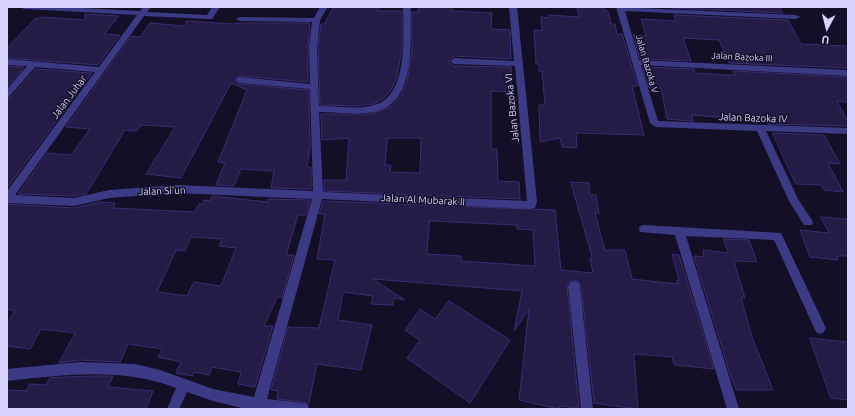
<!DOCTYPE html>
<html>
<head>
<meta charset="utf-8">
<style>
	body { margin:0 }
	#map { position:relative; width:855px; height:416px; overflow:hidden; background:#130f26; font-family:Ubuntu,sans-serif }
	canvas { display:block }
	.frame { position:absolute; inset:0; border:8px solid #d9d4ff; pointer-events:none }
	.north { position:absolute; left:807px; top:8px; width:40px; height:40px; -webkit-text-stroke:3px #130f26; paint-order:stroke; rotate:187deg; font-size:11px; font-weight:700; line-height:16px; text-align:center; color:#d9d4ff }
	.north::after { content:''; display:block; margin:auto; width:14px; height:18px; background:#d9d4ff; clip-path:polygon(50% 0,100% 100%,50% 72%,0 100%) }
</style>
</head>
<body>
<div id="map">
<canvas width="855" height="416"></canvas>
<div class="frame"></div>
<div class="north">U</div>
</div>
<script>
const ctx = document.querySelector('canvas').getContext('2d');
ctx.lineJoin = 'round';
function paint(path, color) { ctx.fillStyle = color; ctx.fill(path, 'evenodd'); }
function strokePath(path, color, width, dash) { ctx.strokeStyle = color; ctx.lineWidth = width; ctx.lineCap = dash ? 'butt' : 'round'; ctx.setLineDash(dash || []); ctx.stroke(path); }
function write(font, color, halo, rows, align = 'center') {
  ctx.font = font + ' Ubuntu,sans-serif'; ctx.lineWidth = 3; ctx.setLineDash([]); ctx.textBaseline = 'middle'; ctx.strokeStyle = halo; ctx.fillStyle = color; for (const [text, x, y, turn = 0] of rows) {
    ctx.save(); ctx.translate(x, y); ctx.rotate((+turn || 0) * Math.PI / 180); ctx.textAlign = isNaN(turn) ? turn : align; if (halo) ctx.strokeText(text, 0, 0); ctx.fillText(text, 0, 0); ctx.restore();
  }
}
const building = new Path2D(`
	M334 7H380L377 11H402V48L397 77 392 89 384 98 374 104 354 106 320 105 318 47 321 24H324Z
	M419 7H452V11L492 13 491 29 510 30 511 59 454 56 448 61 454 66 511 67 512 92 491 91V149H497L498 181 519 182 520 199 324 191V180H346L349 138 322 140 321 114H371L392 106 401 95 407 82 412 51V12H418ZM388 138H421L420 173 390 172 391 165H385Z
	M577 7H603L604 11H608L611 24H615L617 34H622L638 86H632L644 135 576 133 577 148 562 147 560 138 540 142 539 105H545L542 71H539V64H536L534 30 542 31 541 17 549 18V15L579 17Z
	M672 7H780L783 13 672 8Z
	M85 14 119 16 104 34 120 35 98 65 7 58V48L35 19 43 17 85 20Z
	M674 15 788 20 801 44 848 46V68L729 63 719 40 683 38 691 61 640 59 633 35 646 36 641 19 676 21Z
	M187 21 233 24 242 23H310L308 47V82L239 76 234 80 239 84 309 90 310 148 307 167H311V189L271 188 274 171 241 169 234 186 216 185 225 163 218 162 247 90 231 83 181 178 146 174 175 127 141 125 137 131 125 130 86 194 74 196 18 194 47 153 71 155 90 129 66 127 131 36 140 37 150 23 184 26Z
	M7 66 24 67 7 87Z
	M643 67 694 69 695 73 728 75H735L733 71 848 77V102L837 101 848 122V126L768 124 767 121 692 115 693 121 667 119 661 88 649 87Z
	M36 69 92 73 7 188V98L11 97Z
	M773 133 824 135 840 164 828 163 843 192 824 190 821 185 796 184Z
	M571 182 589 183 590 195H596L599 213H595L605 250H625L632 279 678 284 677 280H679L672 254 679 255 714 369 674 365 672 357 634 354 638 409 594 403 581 286 578 281 574 280 569 281 567 286 579 408 560 406 559 409 519 400 529 309 514 331 522 291 373 279 405 300 394 298 393 305 371 304 373 296 343 292 338 320 372 325 361 370 317 364 309 403 277 399 278 391 271 390 288 327 319 328 335 260 317 259 325 214H319L323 201 555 210 561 270 593 273 590 258H592ZM430 221 517 225V229L533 230 535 266 461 261V256L427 254Z
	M212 196 268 202V199L310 200 306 215H298L286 255H294L282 298 277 297 264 326H273L255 387 238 384 241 372 212 367 209 375 194 372 192 376 176 373 181 362 158 357 162 349 128 344 120 362 80 360 59 363 75 333 41 329 30 349 7 346V324L15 310H7V204L74 208 100 202 115 203 113 208 195 212 199 204H203L204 200 210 201ZM191 237 222 239 219 246 236 248 221 286 194 282 187 296 157 292 176 250 185 251Z
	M821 217 848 219V256H837L838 260 810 257 800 230 829 233Z
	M724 239 749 240 757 262 734 261 745 298H741L752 337 773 390H736L729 371 694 256 704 257 703 250 728 253Z
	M449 301 510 340 470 403 407 358 420 340 405 330 420 309 435 319Z
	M810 338 848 342V400L831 398Z
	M92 376H113L108 387 153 391 146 409H7V390L26 391 30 384 46 385 50 378Z`);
paint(building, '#241b47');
strokePath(building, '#3b2d73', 1);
paint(new Path2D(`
	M20 7H63L140 11 143 7H151L147 12 207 15 212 7H220L212 19H209L144 16 15 195 74 198 109 190 177 185 313 191 310 89 239 83 235 80 239 77 310 84 309 47 312 22 240 21 236 19 240 17 314 18 320 7H328L320 20 317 47 319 106C337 106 357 110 374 105 409 97 403 34 403 7H411C410 39 417 100 378 111 359 116 339 112 319 112L323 192 527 201 515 66 454 64 450 61 454 58 514 61 509 7H517L537 201 535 208 531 209 322 199 267 399 303 403 308 404 309 409H246L213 401 187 392 179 409H167L176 388C121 367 64 375 7 381V369L80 362 135 364 160 370 213 389 254 397 312 199 177 193 109 198 74 206 7 203V191L95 72 35 67 10 96 7 97V89L27 66 7 65V59L99 67 137 15 24 9Z
	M616 7 796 15 800 17 796 19 625 11 639 60 848 70V76L641 65 658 121 848 128V134L766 131 798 199 813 222 812 225H804L789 201 757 131 656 127 650 123Z
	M644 225 781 233 824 324 826 328 824 332 820 334 816 332 774 240 686 236 739 409H727L675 235 640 232 639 229 640 226Z
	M574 281 578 282 580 286 593 409H581L568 286 570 282Z`), '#3d3a85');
write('9px', '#d9d4ff', '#130f26', [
	["Jalan Bazoka III",742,57,3],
	["Jalan Bazoka V",647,64,74]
]);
write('10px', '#d9d4ff', '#130f26', [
	["Jalan Juhar",69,97,-53],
	["Jalan Bazoka VI",512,108,-96],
	["Jalan Bazoka IV",753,118,2],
	["Jalan Si'un",162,191,-2],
	["Jalan Al Mubarak II",423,200,3]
]);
</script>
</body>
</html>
